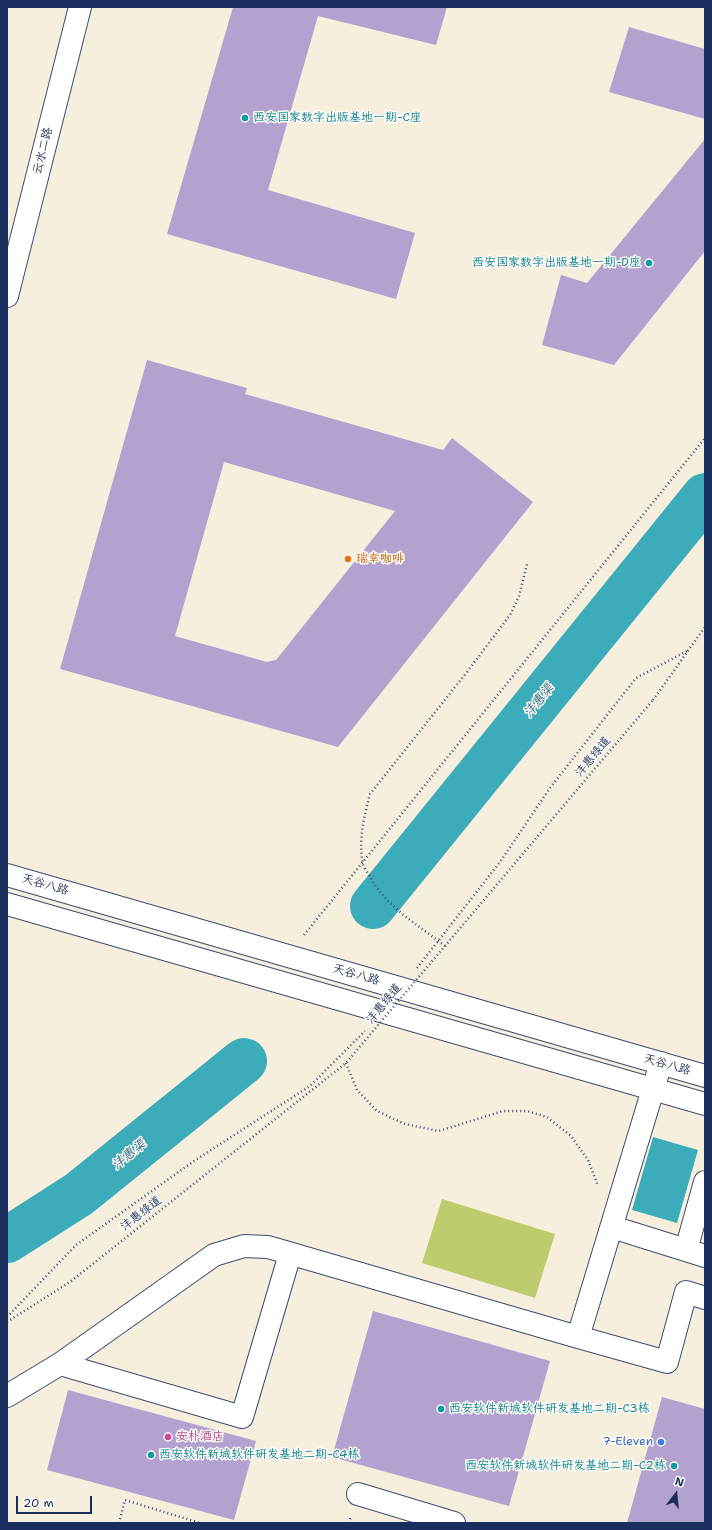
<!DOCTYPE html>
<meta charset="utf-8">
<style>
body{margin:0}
#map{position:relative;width:712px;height:1530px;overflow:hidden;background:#f7efde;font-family:"Shantell Sans",sans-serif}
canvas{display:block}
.frame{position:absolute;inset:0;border:8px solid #1b2f5e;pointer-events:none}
.north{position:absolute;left:656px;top:1474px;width:40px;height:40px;-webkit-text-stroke:3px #fdfcf7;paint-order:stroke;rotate:16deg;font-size:11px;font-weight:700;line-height:16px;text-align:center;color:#1b2f5e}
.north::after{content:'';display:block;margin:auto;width:14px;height:18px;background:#1b2f5e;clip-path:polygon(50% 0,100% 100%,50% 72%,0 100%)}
.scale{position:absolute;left:16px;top:1496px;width:76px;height:18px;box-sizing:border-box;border:2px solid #1b2f5e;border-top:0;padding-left:5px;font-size:12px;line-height:14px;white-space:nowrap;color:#1b2f5e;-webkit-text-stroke:3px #fdfcf7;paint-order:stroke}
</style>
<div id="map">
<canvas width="712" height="1530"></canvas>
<div class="frame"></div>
<div class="north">N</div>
<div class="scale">20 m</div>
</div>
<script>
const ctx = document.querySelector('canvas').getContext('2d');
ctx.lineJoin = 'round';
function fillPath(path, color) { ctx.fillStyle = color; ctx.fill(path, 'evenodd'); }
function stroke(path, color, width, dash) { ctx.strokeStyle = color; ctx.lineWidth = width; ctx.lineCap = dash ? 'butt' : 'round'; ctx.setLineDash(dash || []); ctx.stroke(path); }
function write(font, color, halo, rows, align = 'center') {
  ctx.font = font + ' "Shantell Sans","LXGW WenKai TC",sans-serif'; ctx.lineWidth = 3; ctx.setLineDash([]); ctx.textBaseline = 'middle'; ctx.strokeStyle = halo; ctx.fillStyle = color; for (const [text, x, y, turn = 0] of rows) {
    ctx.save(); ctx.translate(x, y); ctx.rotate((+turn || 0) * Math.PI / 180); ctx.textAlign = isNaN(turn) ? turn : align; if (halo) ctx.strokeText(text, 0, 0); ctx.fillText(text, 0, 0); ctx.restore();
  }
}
fillPath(new Path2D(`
 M442,1199l113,35 -20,64 -113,-35z`), '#becc6d');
fillPath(new Path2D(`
 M653,1137l45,13 -21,73 -45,-13z`), '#3cabba');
stroke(new Path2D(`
 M373,906l332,-410
 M7,1240l72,-46 165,-133`), '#3cabba', 46);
fillPath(new Path2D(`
 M233,7h214l-11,38 -118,-29 -50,174 147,43 -19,66 -229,-65z
 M629,27l76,22v70l-96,-27z
 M705,139v112l-91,114 -72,-20 19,-70 26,8z
 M147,360l100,28 -2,6 198,56 9,-12 81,64 -195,245 -278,-78zM224,462l171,49 -119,149 -9,2 -92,-26z
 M373,1311l177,50 -41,145 -177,-49z
 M68,1390l188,51 -22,79 -187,-50z
 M662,1397l43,12v114h-78z`), '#b3a1cf');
const minor = new Path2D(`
 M612,1227l93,29
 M686,1250l19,-68
 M578,1337l89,25 19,-70 19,6
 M60,1364l182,53 48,-163
 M7,1396l53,-32 154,-109 30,-9 24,1 310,90 83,-274
 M358,1494l96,29`);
const tertiary = new Path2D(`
 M7,296l73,-289
 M7,875l698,201
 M7,904l698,200`);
stroke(minor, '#3c4c71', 24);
stroke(tertiary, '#3c4c71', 24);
stroke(new Path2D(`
 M467,672l43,-57 9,-19 8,-32
 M653,700l52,-73
 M304,935l401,-497
 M417,968l83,-106 50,-74 86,-110 53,-28
 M346,1063l11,27 20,21 28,13 34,7 64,-20h24l20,6 24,19 17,24 10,26
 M7,1317l69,-72 118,-84 116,-75 55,-55
 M119,1523l6,-23 75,23
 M349,1523l2,-7`), '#3c4c71', 2.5, [1, 3]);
stroke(minor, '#fff', 22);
stroke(tertiary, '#fff', 22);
stroke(new Path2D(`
 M445,946c-27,-21 -60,-40 -76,-71 -2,-3 -5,-7 -6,-11 -5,-23 1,-47 7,-70l97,-122
 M7,1322l63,-40 276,-219 307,-363`), '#3c4c71', 2.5, [1, 3]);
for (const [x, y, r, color] of [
 [245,118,4,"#0f9aa8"],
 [649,263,4,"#0f9aa8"],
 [348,559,4,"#e8710a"],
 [441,1409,4,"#0f9aa8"],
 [168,1437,4,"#d1479c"],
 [661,1442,4,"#3f7fe0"],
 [151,1455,4,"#0f9aa8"],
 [674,1466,4,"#0f9aa8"]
]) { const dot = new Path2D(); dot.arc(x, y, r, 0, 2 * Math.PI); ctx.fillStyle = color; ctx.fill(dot); stroke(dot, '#fdfcf7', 1.5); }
write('12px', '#0d838f', '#fdfcf7', [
 ["西安国家数字出版基地一期-C座",253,118],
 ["西安国家数字出版基地一期-D座",641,263,"right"],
 ["西安软件新城软件研发基地二期-C3栋",449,1409],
 ["西安软件新城软件研发基地二期-C4栋",159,1455],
 ["西安软件新城软件研发基地二期-C2栋",666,1466,"right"]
], 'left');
write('12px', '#1b2f5e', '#fdfcf7', [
 ["云水二路",43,151,-76],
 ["沣惠绿道",593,757,-50],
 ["天谷八路",45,885,16],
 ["天谷八路",356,975,16],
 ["沣惠绿道",384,1004,-50],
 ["天谷八路",667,1065,16],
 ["沣惠绿道",141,1214,-38]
]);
write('12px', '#c56008', '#fdfcf7', [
 ["瑞幸咖啡",356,559]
], 'left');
write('12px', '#b23c85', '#fdfcf7', [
 ["安朴酒店",176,1437]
], 'left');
write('12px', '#366cbe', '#fdfcf7', [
 ["7-Eleven",653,1442]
], 'right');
write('italic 13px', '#286183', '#fdfcf7', [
 ["沣惠渠",539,701,-51],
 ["沣惠渠",129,1155,-39]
]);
</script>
